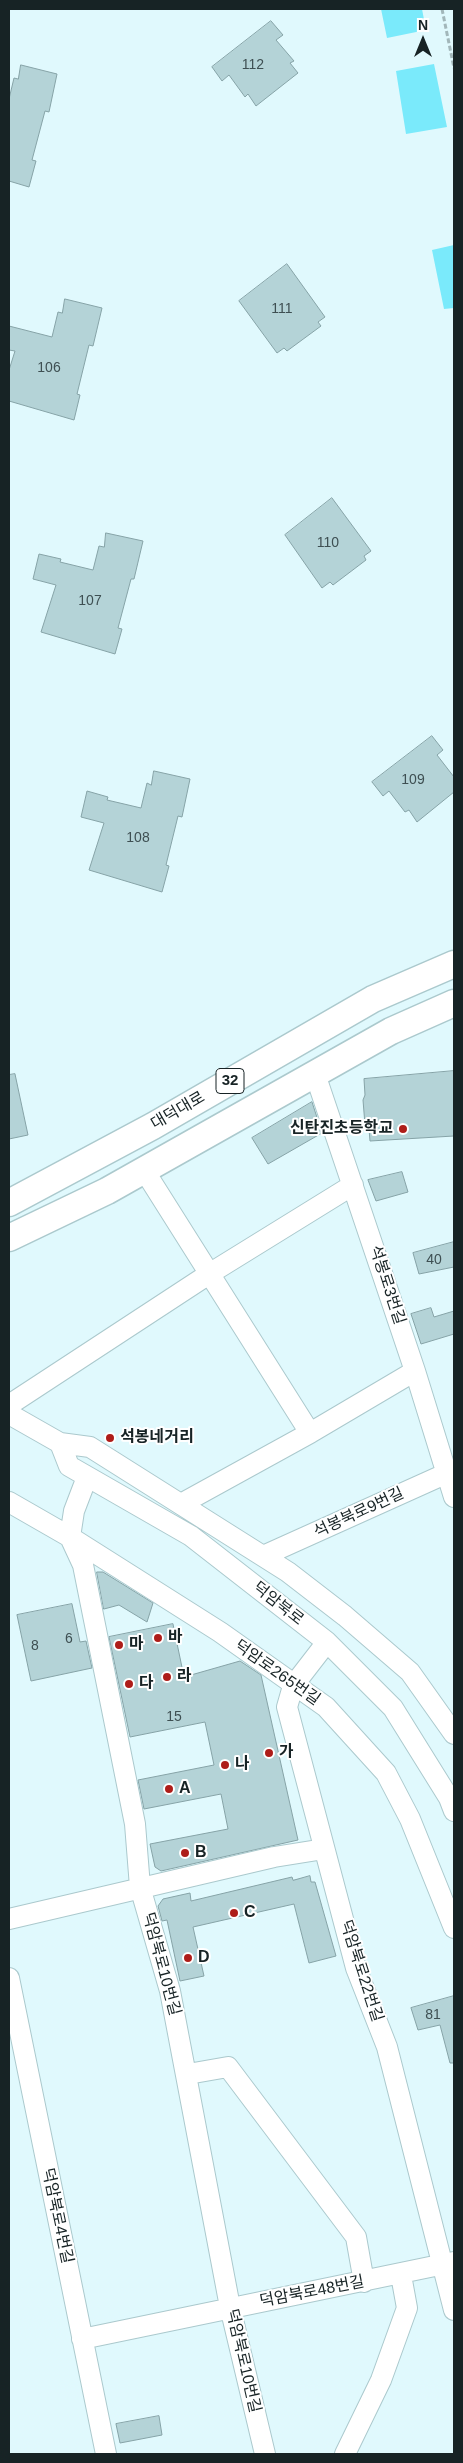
<!DOCTYPE html>
<meta charset="utf-8">
<style>
body{margin:0}
#map{position:relative;width:463px;height:2463px;overflow:hidden;background:#e0f9fd;font-family:Arial,sans-serif}
canvas{display:block}
.frame{position:absolute;inset:0;border:10px solid #172325;pointer-events:none}
.north{position:absolute;left:398px;top:15px;width:50px;height:50px;-webkit-text-stroke:4px #fff;paint-order:stroke;rotate:0deg;font-size:14px;font-weight:700;line-height:20px;text-align:center;color:#172325}
.north::after{content:'';display:block;margin:auto;width:18px;height:22px;background:#172325;clip-path:polygon(50% 0,100% 100%,50% 72%,0 100%)}
</style>
<div id="map">
<canvas width="463" height="2463"></canvas>
<div class="frame"></div>
<div class="north">N</div>
</div>
<script>
const ctx = document.querySelector('canvas').getContext('2d');
ctx.lineJoin = 'round';
function fillPath(path, color) { ctx.fillStyle = color; ctx.fill(path, 'evenodd'); }
function stroke(path, color, width, dash) { ctx.strokeStyle = color; ctx.lineWidth = width; ctx.lineCap = dash ? 'butt' : 'round'; ctx.setLineDash(dash || []); ctx.stroke(path); }
function write(font, color, halo, rows, align = 'center') {
  ctx.font = font + ' Arial,"Noto Sans KR",sans-serif'; ctx.lineWidth = 4; ctx.setLineDash([]); ctx.textBaseline = 'middle'; ctx.strokeStyle = halo; ctx.fillStyle = color; for (const [text, x, y, turn = 0] of rows) {
    ctx.save(); ctx.translate(x, y); ctx.rotate((+turn || 0) * Math.PI / 180); ctx.textAlign = isNaN(turn) ? turn : align; if (halo) ctx.strokeText(text, 0, 0); ctx.fillText(text, 0, 0); ctx.restore();
  }
}
fillPath(new Path2D(`
 M381,9h41l4,21 -39,8z
 M434,64l13,63 -41,7 -10,-63z
 M454,245v63l-10,1 -12,-59z`), '#7aeafb');
const building = new Path2D(`
 M271,21l12,14 -7,5 18,21 -4,2 8,10 -42,33 -8,-12 -3,3 -16,-22 -7,6 -10,-14z
 M21,65l36,9 -8,38 -4,-1 -13,49 4,1 -7,26 -20,-6v-82l5,-21 4,1z
 M287,264l38,53 -7,5 3,4 -34,25 -3,-3 -7,5 -38,-52z
 M65,299l37,9 -9,38 -4,-1 -12,49 3,1 -6,25 -65,-19v-31l6,-19 -6,-1v-24l43,11 6,-25 4,1z
 M332,498l39,53 -7,5 2,4 -33,25 -3,-3 -8,6 -37,-53z
 M106,533l37,8 -9,38h-3l-13,49 4,1 -7,25 -74,-22 15,-47 -23,-6 6,-25 22,5 -1,3 33,8 6,-24 5,1z
 M432,736l11,14 -6,5 17,22v15l-37,30 -8,-12 -4,2 -16,-21 -6,5 -11,-14z
 M154,771l36,8 -8,38 -4,-1 -12,49 3,1 -7,26 -73,-22 15,-47 -23,-6 6,-26 21,6 -1,3 34,8 6,-25 4,2z
 M454,1071v65l-84,5 -1,-12 -4,-4 -2,-25 2,-5 -1,-16z
 M15,1074l13,61 -19,4v-64z
 M312,1102l10,31 -54,31 -16,-26z
 M402,1172l6,20 -32,9 -8,-21z
 M454,1242v25l-35,7 -6,-21z
 M431,1308l3,9 20,-6v23l-33,10 -10,-30z
 M97,1572h6l50,31 -6,19 -28,-17 -15,4z
 M72,1604l8,38 6,-1 6,27 -61,13 -14,-66z
 M173,1624l11,53 56,-16 21,14 37,165 -137,31 -6,-4 -5,-23 78,-15 -7,-35 -77,15 -6,-29 76,-15 -9,-43 -75,15 -21,-100z
 M310,1876l1,6h4l21,74 -27,7 -15,-59 -101,23 11,49 -24,5 -13,-61 -5,1 -4,-15 5,-7 27,-6 1,8 101,-24 1,3z
 M454,1996v67h-4l-10,-38 -22,5 -7,-22z
 M159,2416l3,19 -42,8 -4,-19z`);
fillPath(building, '#b4d3d7');
stroke(building, '#86a3a7', 1);
const minor = new Path2D(`
 M315,1074l100,297 39,126
 M144,1170l166,263
 M9,1405l200,-131 144,-89
 M9,1414l51,29 30,4 198,125 57,44 65,56 44,62
 M60,1443l9,23 122,70 136,106 66,66 56,90 5,13
 M87,1477l-13,34 -4,26 13,28 52,259 5,63 30,104 60,316 35,147
 M9,1502l61,35 150,95 106,75 60,66 24,46 44,109
 M181,1504l129,-71 105,-62
 M263,1556l191,-86
 M327,1642l-34,44 -6,21 69,261 31,79 67,263
 M9,1919l265,-62 50,-8
 M9,1978l97,476
 M188,2074l40,-7 128,170 8,45
 M82,2339l372,-77
 M345,2454l36,-74 26,-72 -6,-33`);
const major = new Path2D(`
 M9,1203l144,-77 220,-127 81,-35
 M9,1238l98,-47 284,-160 63,-28`);
stroke(minor, '#abc9cd', 22);
stroke(major, '#abc9cd', 29);
stroke(new Path2D(`
 M442,9l12,59`), '#a2b7ba', 3, [5, 2.5]);
stroke(minor, '#fff', 20);
stroke(major, '#fff', 26);
for (const [x, y, r, color] of [
 [403,1129,5,"#ae1d19"],
 [110,1438,5,"#ae1d19"],
 [158,1638,5,"#ae1d19"],
 [119,1645,5,"#ae1d19"],
 [167,1677,5,"#ae1d19"],
 [129,1684,5,"#ae1d19"],
 [269,1753,5,"#ae1d19"],
 [225,1765,5,"#ae1d19"],
 [169,1789,5,"#ae1d19"],
 [185,1853,5,"#ae1d19"],
 [234,1913,5,"#ae1d19"],
 [188,1958,5,"#ae1d19"]
]) { const dot = new Path2D(); dot.arc(x, y, r, 0, 2 * Math.PI); ctx.fillStyle = color; ctx.fill(dot); stroke(dot, '#fff', 2); }
write('14px', '#3e4f52', null, [
 ["112",253,65],
 ["111",282,309],
 ["106",49,368],
 ["110",328,543],
 ["107",90,601],
 ["109",413,780],
 ["108",138,838],
 ["40",434,1260],
 ["6",69,1639],
 ["8",35,1646],
 ["15",174,1717],
 ["81",433,2015]
]);
for (const [x, y, w] of [
 [230,1081,28]
]) { const box = new Path2D(); box.roundRect(x - w / 2, y - 12.5, w, 25, 4); ctx.fillStyle = '#fff'; ctx.fill(box); stroke(box, '#172325', 1); }
write('bold 15px', '#172325', null, [
 ["32",230,1081]
]);
write('16px', '#172325', '#fff', [
 ["대덕대로",178,1111,-30],
 ["석봉로3번길",387,1285,72],
 ["석봉북로9번길",359,1513,-25],
 ["덕암북로",278,1604,38],
 ["덕암로265번길",277,1673,35],
 ["덕암북로10번길",161,1964,75],
 ["덕암북로22번길",361,1971,72],
 ["덕암북로4번길",57,2216,78],
 ["덕암북로48번길",312,2292,-11],
 ["덕암북로10번길",243,2361,77]
]);
write('bold 16px', '#172325', '#fff', [
 ["신탄진초등학교",393,1129,"right"],
 ["석봉네거리",120,1438],
 ["바",168,1638],
 ["마",129,1645],
 ["라",177,1677],
 ["다",139,1684],
 ["가",279,1753],
 ["나",235,1765],
 ["A",179,1789],
 ["B",195,1853],
 ["C",244,1913],
 ["D",198,1958]
], 'left');
</script>
